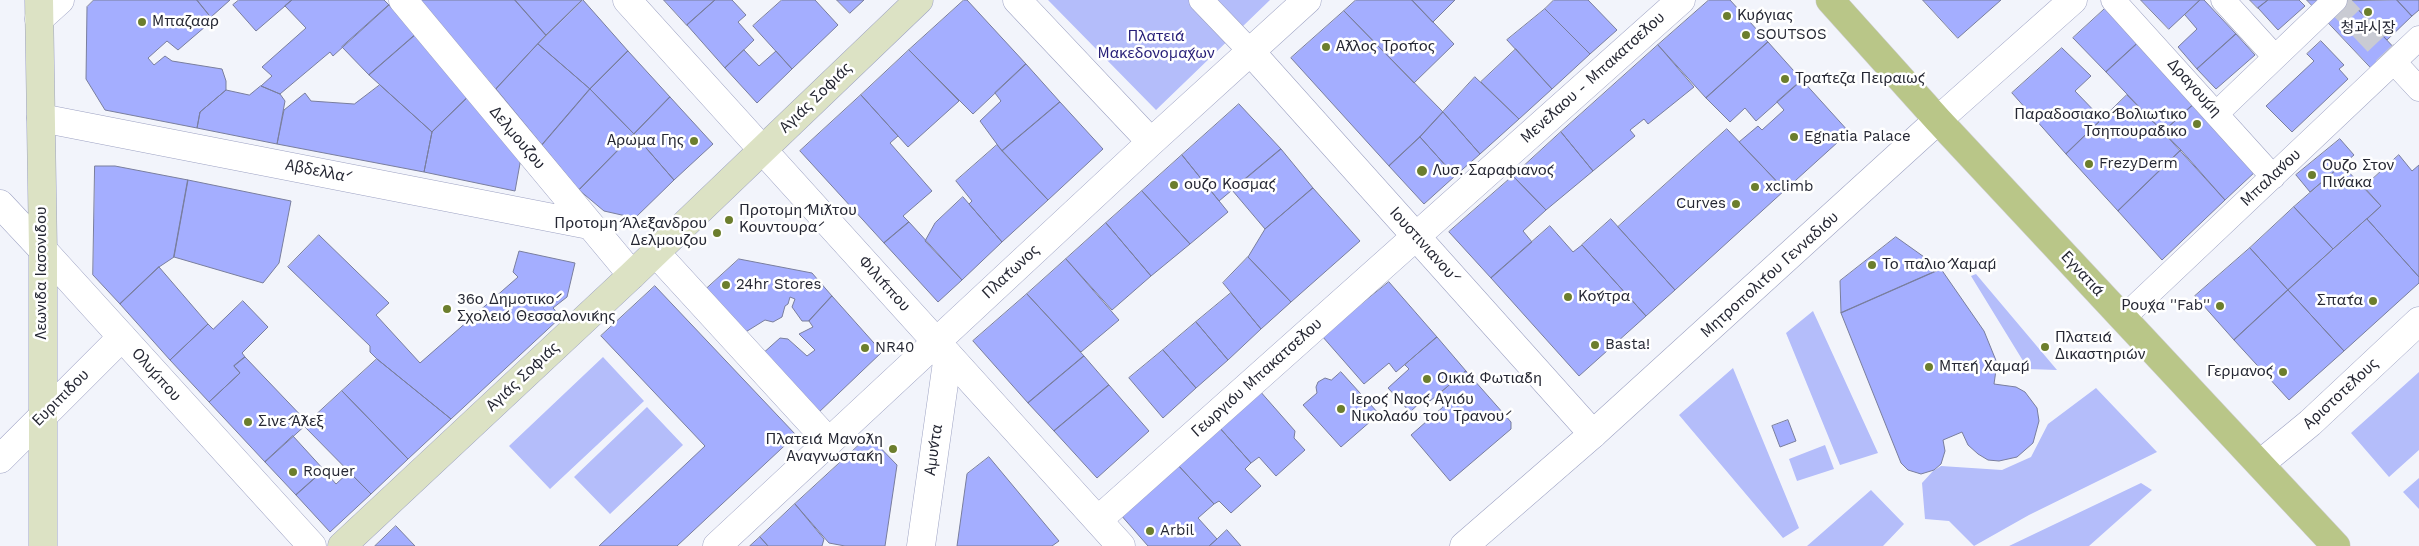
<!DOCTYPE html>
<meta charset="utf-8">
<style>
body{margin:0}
canvas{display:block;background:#f2f4fb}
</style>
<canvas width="2419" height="546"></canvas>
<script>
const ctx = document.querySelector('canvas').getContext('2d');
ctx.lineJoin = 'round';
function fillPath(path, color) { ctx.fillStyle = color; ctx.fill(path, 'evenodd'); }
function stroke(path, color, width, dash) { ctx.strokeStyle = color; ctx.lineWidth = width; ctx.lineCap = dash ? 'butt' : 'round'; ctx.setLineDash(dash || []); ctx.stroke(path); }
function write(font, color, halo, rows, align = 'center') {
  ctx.font = font + ' "Work Sans","Noto Sans KR",sans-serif'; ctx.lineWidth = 5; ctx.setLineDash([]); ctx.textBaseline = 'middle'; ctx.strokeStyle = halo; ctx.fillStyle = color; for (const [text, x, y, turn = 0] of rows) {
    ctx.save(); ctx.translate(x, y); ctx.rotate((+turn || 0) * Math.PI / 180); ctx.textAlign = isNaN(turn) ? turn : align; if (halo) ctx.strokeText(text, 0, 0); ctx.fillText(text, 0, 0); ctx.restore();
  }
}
fillPath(new Path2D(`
 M1048,0h222l-114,110z
 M1976,274l81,96 -29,-1 -57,-93z
 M1813,311l65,142 -38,12 -54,-132z
 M603,357l41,44 -94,88 -41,-43z
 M1733,368l66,160 -16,10 -104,-123z
 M2419,372v78l-30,27 -38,-44z
 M2096,388l61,64 -128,63 -55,31 -25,-25 -24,-2 -3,-36 11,-12 8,-5 61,4 29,-13 17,-33z
 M647,407l36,38 -73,69 -36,-37z
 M1825,445l9,24 -37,12 -8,-22z
 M2419,478v31l-16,-17z
 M2141,483l11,7 -63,56h-80z
 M1871,490l33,34 -21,22h-76z`), '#b4bdfa');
const building = new Path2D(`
 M94,0h103l16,20 -35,30 -11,-9 -19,17 6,7 11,-9 7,5 50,8 4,12v9l-26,22 -3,16 -92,-18 -19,-31 1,-72z
 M197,0h33l-19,17z
 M239,0h53l-36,31 -23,-26z
 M292,0h92l5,5 -56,51 -3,-4 -50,42 -19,-8 11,-10 -10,-9 44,-39 -21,-22z
 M420,0h95l31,35 -50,54z
 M515,0h67l-36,35z
 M583,0l45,51 -38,38 -52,-45z
 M664,0h51l-28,25z
 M715,0h17l14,15 -8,7 16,18 -29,28 -38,-43z
 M782,0h33l23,25 -46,44 -39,-43z
 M837,0h27l-14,13z
 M964,0h3l59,64 -53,50 -64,-64z
 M1356,0h56l42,44 -40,39 -70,-72z
 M1412,0h43l-22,22z
 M1554,0h34l29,30 -27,24 -45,-45z
 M1709,0h21l38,42 -62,56 -48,-53z
 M1923,0h78l-43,38z
 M2141,0h59l-31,29z
 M2200,0h4l32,34 -39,35 -19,-22 19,-18 -12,-14z
 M2250,0h18l-10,8z
 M2268,0h31l6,6 -27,24 -20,-22z
 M2307,0h42l50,53 -22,21z
 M2397,0h22v10l-7,6z
 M2397,0l15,16 -25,24 -37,-39z
 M389,5l26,30 -46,40 -27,-28z
 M2109,5l32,35 -35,32 -33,-34z
 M1545,9l45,45 -38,35 -45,-49z
 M1344,11l99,101 -23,25 -31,29 -98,-108z
 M2236,34l19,21 -39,34 -19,-20z
 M415,35l53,62 -36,35 -63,-57z
 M2141,40l54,63 -32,29 -57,-60z
 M2321,41l23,24 -5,4 9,10 -56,53 -26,-26 48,-45 -7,-7z
 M1768,42l34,38 -46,41 -11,-13 -15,14 -24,-24z
 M538,44l52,45 -48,56 -46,-56z
 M1658,45l36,42 -46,37 -4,-5 -14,11 5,6 -42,35 -32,-39z
 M2062,48l29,28 -16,15 27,28 -36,35 -54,-61z
 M1516,49l36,40 -33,30 -38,-37z
 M744,50l15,16 17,-15 16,18 -35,34 -32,-35z
 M909,50l50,51 -51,46 -47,-52z
 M628,51l42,46 -36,37 -44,-45z
 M1026,64l34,38 -58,49 -22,-30 21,-20 -6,-8z
 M1475,77l44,42 -39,35 -37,-42z
 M1802,80l47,52 -64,58 -46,-48 19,-16 4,4 22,-20 -7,-8z
 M380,85l52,47 -8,40 -147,-28 7,-34 21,-17 6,8 43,3z
 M261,86l19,8 5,7 -8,43 -80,-16 3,-16 26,-22 23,5z
 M590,89l44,45 -55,56 -37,-45z
 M861,95l37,41 -8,7 42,48 -29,25 6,6 -25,21 -84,-92z
 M2127,95l54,55 -63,61 -52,-57z
 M468,97l53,61 -6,33 -91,-19 8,-40z
 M670,97l43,47 -39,36 -40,-46z
 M1060,102l43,47 -55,51 -46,-49z
 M2195,103l61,68 -31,29 -62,-68z
 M1239,104l42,45 -62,52 -37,-46z
 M1443,112l37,42 -25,22 -35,-39z
 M1727,129l58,61 -110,100 -57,-63z
 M1561,132l32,39 -47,39 -33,-34z
 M634,134l40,46 -39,38 -31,-7 -25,-21z
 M1420,137l35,39 -31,28 -35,-38z
 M2340,139l14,16 -44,37 -14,-17z
 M997,145l51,55 -46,42 -33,-38 3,-3 -16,-20z
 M1281,149l32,39 -48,41 -33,-39z
 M2181,150l44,50 -63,60 -44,-49z
 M1182,155l46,57 -38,32 -48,-53z
 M2399,155l13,16 7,-6v112l-52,-58 14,-13 -17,-19z
 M2342,165l39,41 -48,43 -39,-42z
 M95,166h20l73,14 -14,77 -15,10 -39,37 -27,-29z
 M1513,176l33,34 -23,21 9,11 -41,36 -42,-46z
 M188,180l103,21 -12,62 -16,20 -89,-26z
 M1313,188l47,53 -69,61 -43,-45 17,-28z
 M1142,191l48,53 -39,32 -45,-53z
 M963,197l39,45 -40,38 -37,-39 10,-18z
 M2294,207l39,42 -45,41 -38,-42z
 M1611,219l64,71 -29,26 -64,-71z
 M2367,219l52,58v6l-75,68 -56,-61z
 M909,222l53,58 -24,22 -54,-59z
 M1106,223l45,53 -39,34 -46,-51z
 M1550,226l23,26 9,-7 64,71 -67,60 -88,-98z
 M319,235l70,68 -13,12 44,48 98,-86 -5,-5 6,-21 56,12 -8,34 -14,11 8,9 -110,102 -74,-60 -7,-7v-6l-82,-79z
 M1896,237l45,32 -100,44 -1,-32z
 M2250,248l38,42 -54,50 -39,-44z
 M1248,257l43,45 -30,27 -38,-46z
 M739,259l73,14 20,23 -23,25h-7l-10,-14 3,-8 -5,-2 -2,7 -3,2 -3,11 -9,5 -8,-2 -21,13 -40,-42z
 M1066,259l53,61 -38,32 -54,-58z
 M159,267l49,57 -38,36 -50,-56z
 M1941,269l43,62 13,32 -3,21 22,3 9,5 12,16 2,13 -6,22 -16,14 -18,4 -11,-1 -10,-6 -10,-9 -6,-13 -19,8 2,11 -4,13 -7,6 -13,4 -13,-4 -7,-7 -60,-150z
 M1389,282l48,55 -41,35 -7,-9 -25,21 -42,-48z
 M655,286l141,149 -119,111h-78l106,-100 -104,-110z
 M2288,290l56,61 -55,49 -55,-60z
 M1231,293l30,36 -33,31 -32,-38z
 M1027,294l57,62 -56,47 -55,-62z
 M832,296l50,56 -65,62 -56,-59 19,-17 8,1 19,17 8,-6 -16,-16 14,-7 -4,-6z
 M243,301l25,26 -26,26 3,4 -11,9 6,7 -31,29 -39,-42 38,-36 5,5z
 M1196,322l32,38 -32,28 -33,-38z
 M1437,337l29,34 -36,30 -4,-4 -16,15 -22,-24 21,-19 -4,-4z
 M1163,350l33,38 -33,30 -34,-40z
 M1084,356l25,29 -55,46 -26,-28z
 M245,357l63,66 -43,39 -56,-60 31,-29 -6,-7z
 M377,359l74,60 -43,40 -66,-68z
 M1466,371l45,51v7l-61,52 -39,-46 32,-28 -8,-9z
 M1341,372l38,42 -38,33 -38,-42 14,-12 -1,-6 2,-5 7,-4 6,2z
 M1109,385l40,46 -52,47 -43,-47z
 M1259,390l36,41 -1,7 11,12 -29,26 -17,-19 -8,6 -33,-37z
 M342,391l66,68 -37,35 -67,-68z
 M1788,420l8,21 -16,6 -8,-21z
 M1218,426l33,37 -6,6 16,17 -30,27 -12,-12 -5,3 -37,-40z
 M293,436l31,34 -28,25 -31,-33z
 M869,436l28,29 -12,81h-40l-16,-3 -34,-39z
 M989,457l70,84 -7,5h-95l10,-72z
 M1177,464l37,40 -16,14 19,21 -8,7h-61l-28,-32z
 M324,470l12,14 13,-12 22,22 -41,38 -34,-37z
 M795,504l29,35 -2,7h-54l-8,-9z
 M396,526l19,20h-40z
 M1227,530l14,16h-32l8,-7z
 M760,537l8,9h-18z`);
fillPath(building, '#a4aeff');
stroke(building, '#797e9d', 1);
stroke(new Path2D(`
 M2335,0l59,62`), '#c9cbd3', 24, [24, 12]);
const pedestrian = new Path2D(`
 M1201,0l49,51
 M2113,0l160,177
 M2223,0l52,57
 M2394,62l25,27
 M2217,113l118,-113
 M2123,318l296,-280`);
const minor = new Path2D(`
 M403,0l229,275
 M1017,0l134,142
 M39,19l21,-19
 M1250,51l343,383
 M41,118l548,107
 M1938,120l135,-120
 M0,204l43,46
 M655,252l174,190
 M0,459l122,-122
 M2260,464l50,-41 109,-102
 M1098,520l583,-520
 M717,546l434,-404 156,-142
 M921,546l27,-191`);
const tertiary = new Path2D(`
 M627,0l494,546
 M43,250l269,296
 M1464,546l129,-112 345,-314`);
const secondary = new Path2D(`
 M39,0l4,250v296
 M342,546l290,-271 287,-275`);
const primary = new Path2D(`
 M1830,0l108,120 398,426`);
stroke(pedestrian, '#9da2c3', 25);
stroke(minor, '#9da2c3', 29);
stroke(tertiary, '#9da2c3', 29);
stroke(secondary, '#9da2c3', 29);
stroke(primary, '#cfcfd2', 29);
stroke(pedestrian, '#fff', 24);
stroke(minor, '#fff', 28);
stroke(tertiary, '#fff', 28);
stroke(secondary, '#dce2c4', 28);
stroke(primary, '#b9c688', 28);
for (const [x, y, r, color] of [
 [2368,12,5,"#6c7e2d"],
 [1727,16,5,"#6c7e2d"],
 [142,22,5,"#6c7e2d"],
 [1746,35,5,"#6c7e2d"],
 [1326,47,5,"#6c7e2d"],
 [1785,79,5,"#6c7e2d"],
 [2197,124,5,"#6c7e2d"],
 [1794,137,5,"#6c7e2d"],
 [694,141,5,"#6c7e2d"],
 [2089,164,5,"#6c7e2d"],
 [1422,171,6,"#6c7e2d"],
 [2312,175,5,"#6c7e2d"],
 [1174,185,5,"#6c7e2d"],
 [1755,187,5,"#6c7e2d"],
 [1736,204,5,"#6c7e2d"],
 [729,220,5,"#6c7e2d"],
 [717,233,5,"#6c7e2d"],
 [1872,265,5,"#6c7e2d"],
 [726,285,5,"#6c7e2d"],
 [1568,297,5,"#6c7e2d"],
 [2373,301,5,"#6c7e2d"],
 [2220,306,5,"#6c7e2d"],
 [447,309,5,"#6c7e2d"],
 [1595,345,5,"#6c7e2d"],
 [2045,347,5,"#6c7e2d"],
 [865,348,5,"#6c7e2d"],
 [1929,367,5,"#6c7e2d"],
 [2283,372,5,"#6c7e2d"],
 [1427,379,5,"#6c7e2d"],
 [1341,409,5,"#6c7e2d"],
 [248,422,5,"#6c7e2d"],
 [893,449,5,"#6c7e2d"],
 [293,472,5,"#6c7e2d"],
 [1150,531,5,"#6c7e2d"]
]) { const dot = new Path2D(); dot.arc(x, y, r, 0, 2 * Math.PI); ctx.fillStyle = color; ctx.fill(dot); stroke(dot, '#fff', 2); }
write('15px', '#252733', '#fff', [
 ["Κύργιας",1737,16],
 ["Μπαζααρ",152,22],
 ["청과시장",2368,29,"center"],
 ["SOUTSOS",1756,35],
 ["Άλλος Τρόπος",1336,47],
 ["Τράπεζα Πειραιώς",1795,79],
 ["Παραδοσιακό Βολιώτικο",2187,115,"right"],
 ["Τσηπουράδικο",2187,132,"right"],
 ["Egnatia Palace",1804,137],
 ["Αρωμα Γης",684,141,"right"],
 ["FrezyDerm",2099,164],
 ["Ούζο Στον",2322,166],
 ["Πίνακα",2322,183],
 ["Λυσ. Σαραφιανός",1433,171],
 ["ούζο Κοσμάς",1184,185],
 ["xclimb",1765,187],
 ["Curves",1726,204,"right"],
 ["Προτομή Μίλτου",739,211],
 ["Κουντουρά",739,228],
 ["Προτομή Αλέξανδρου",707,224,"right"],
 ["Δελμούζου",707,241,"right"],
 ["Το παλιό Χαμάμ",1882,265],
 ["24hr Stores",736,285],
 ["Κόντρα",1578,297],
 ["36ο Δημοτικό",457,300],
 ["Σχολείο Θεσσαλονίκης",457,317],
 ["Σπάτα",2363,301,"right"],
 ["Ρούχα ''Fab''",2210,306,"right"],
 ["Πλατεία",2055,338],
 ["Δικαστηρίων",2055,355],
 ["Basta!",1605,345],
 ["NR40",875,348],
 ["Μπέη Χαμάμ",1939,367],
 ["Γερμανός",2273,372,"right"],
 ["Οικία Φωτιάδη",1437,379],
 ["Ιερός Ναός Αγίου",1351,400],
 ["Νικολάου του Τρανού",1351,417],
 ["Σινέ Άλεξ",258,422],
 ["Πλατεία Μανόλη",883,440,"right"],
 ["Αναγνωστάκη",883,457,"right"],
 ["Roquer",303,472],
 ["Arbil",1160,531]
], 'left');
write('15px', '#251d77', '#fff', [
 ["Πλατεία",1156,37],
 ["Μακεδονομάχων",1156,54]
]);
write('15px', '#252733', '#fff', [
 ["Μενέλαου - Μπακατσέλου",1593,78,-42],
 ["Δραγούμη",2194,88,48],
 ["Αγίας Σοφίας",816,98,-44],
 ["Δελμούζου",517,138,50],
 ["Αβδελλά",315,171,11],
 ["Μπαλάνου",2271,178,-43],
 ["Ιουστινιανού",1422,243,48],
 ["Πλάτωνος",1011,272,-43],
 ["Λεωνίδα Ιασονίδου",42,273,-90],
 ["Εγνατία",2082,274,47],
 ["Μητροπολίτου Γενναδίου",1770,275,-42],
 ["Φιλίππου",884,284,48],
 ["Ολύμπου",156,375,48],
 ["Αγίας Σοφίας",523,377,-43],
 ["Γεωργίου Μπακατσέλου",1257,378,-42],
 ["Αριστοτέλους",2341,394,-43],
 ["Ευριπίδου",61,398,-45],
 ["Αμύντα",934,450,-82]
]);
</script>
